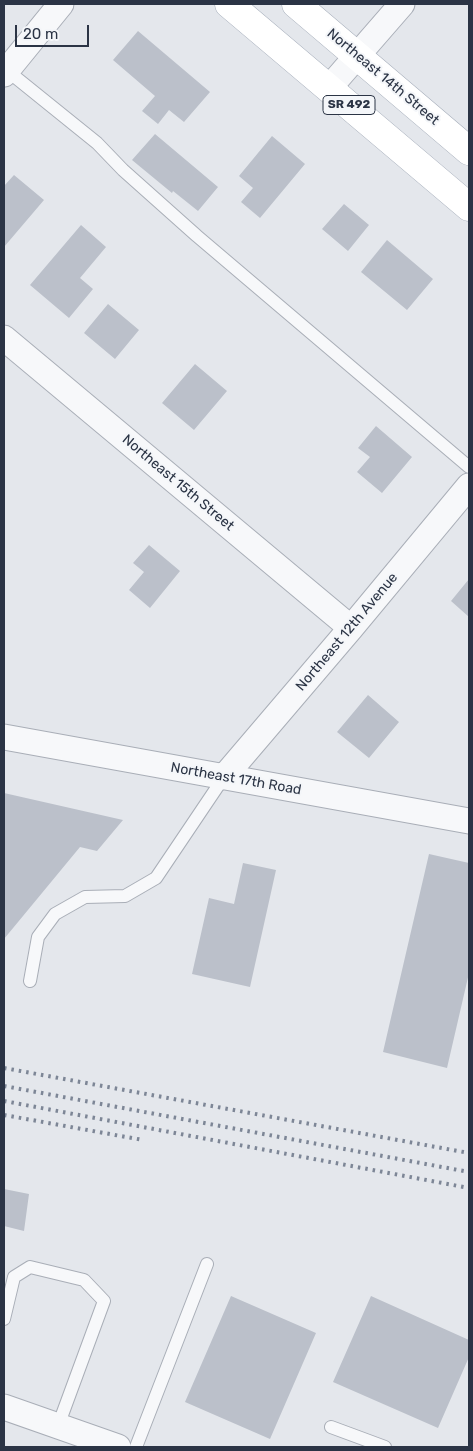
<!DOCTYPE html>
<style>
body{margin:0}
#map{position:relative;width:473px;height:1451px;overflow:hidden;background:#e4e7ec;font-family:Rubik,sans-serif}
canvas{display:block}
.frame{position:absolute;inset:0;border:5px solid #2b3445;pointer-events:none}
.scale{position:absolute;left:15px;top:25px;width:74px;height:22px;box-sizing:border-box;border:2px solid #2b3445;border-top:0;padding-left:6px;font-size:15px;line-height:18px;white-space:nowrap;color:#2b3445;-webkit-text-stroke:4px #f4f6f9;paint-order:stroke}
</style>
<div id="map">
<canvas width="473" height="1451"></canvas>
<div class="frame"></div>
<div class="scale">20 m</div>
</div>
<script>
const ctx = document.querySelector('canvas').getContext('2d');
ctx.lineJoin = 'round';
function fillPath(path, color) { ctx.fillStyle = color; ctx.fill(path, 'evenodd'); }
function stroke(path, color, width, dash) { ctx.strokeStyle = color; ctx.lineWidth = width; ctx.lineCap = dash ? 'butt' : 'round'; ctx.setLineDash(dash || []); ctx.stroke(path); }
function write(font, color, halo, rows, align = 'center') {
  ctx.font = font + ' Rubik,sans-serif'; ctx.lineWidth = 4; ctx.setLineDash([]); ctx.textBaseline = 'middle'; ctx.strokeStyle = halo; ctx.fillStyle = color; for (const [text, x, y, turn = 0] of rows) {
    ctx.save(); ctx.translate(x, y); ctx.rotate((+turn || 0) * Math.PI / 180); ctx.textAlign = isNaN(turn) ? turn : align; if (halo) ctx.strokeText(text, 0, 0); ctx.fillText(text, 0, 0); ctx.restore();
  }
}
fillPath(new Path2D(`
 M138,31l72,61 -26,30 -15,-12 -11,14 -16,-13 13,-15 -42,-36z
 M155,134l63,53 -20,24 -25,-20 -1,2 -40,-33z
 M272,136l33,28 -45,54 -19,-16 12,-14 -14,-12z
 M14,175l30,25 -40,47v-61z
 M344,204l25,21 -21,26 -26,-22z
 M81,225l25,22 -26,31 13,11 -24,29 -39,-33z
 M387,240l46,39 -26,31 -46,-38z
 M108,304l31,26 -24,29 -31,-26z
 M195,364l32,27 -33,39 -32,-27z
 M376,426l36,31 -30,36 -25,-21 13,-15 -12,-9z
 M149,545l31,26 -30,37 -21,-18 15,-18 -11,-9z
 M469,579v38l-18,-16z
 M368,695l31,27 -30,36 -32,-26z
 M4,793l119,27 -26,31 -17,-4 -76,92z
 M429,854l40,9v110l-22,95 -64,-16z
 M243,863l33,7 -26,117 -58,-13 17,-76 25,6z
 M4,1189l25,5 -5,37 -20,-5z
 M231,1296l85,37 -46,106 -85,-37z
 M371,1296l98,44v17l-31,71 -105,-46z`), '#bbc0ca');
const service = new Path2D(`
 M4,68l93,75 26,27 74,66 272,231
 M30,981l8,-44 17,-23 30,-17 40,-1 31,-18 68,-101
 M4,1319l10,-42 16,-10 54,13 20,21 -46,125
 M331,1427l54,20
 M136,1447l71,-183`);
const minor = new Path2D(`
 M4,74l57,-70
 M329,88l73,-84
 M4,338l347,290
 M4,737l465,84
 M224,777l127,-149 118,-142
 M4,1407l114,40`);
const primary = new Path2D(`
 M229,4l240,203
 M296,4l173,147`);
stroke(service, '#a9aeb7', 14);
stroke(minor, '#a9aeb7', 27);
stroke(primary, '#a3abb8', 29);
stroke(service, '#f7f8fa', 12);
stroke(minor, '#f7f8fa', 25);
stroke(primary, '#fff', 28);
stroke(new Path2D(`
 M4,1068l465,85
 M4,1086l465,86
 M4,1101l465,87
 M4,1115l139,25`), '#7d8696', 4, [2.5, 5]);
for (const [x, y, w] of [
 [349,105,52]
]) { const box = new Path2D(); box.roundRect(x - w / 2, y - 9.5, w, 19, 4); ctx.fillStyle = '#f4f6f9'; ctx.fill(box); stroke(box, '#2b3445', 1); }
write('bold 12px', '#2b3445', null, [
 ["SR 492",349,105]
]);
write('14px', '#2b3445', '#f4f6f9', [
 ["Northeast 14th Street",383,77,40],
 ["Northeast 15th Street",178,483,40],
 ["Northeast 12th Avenue",347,632,-50],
 ["Northeast 17th Road",236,779,10]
]);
</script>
